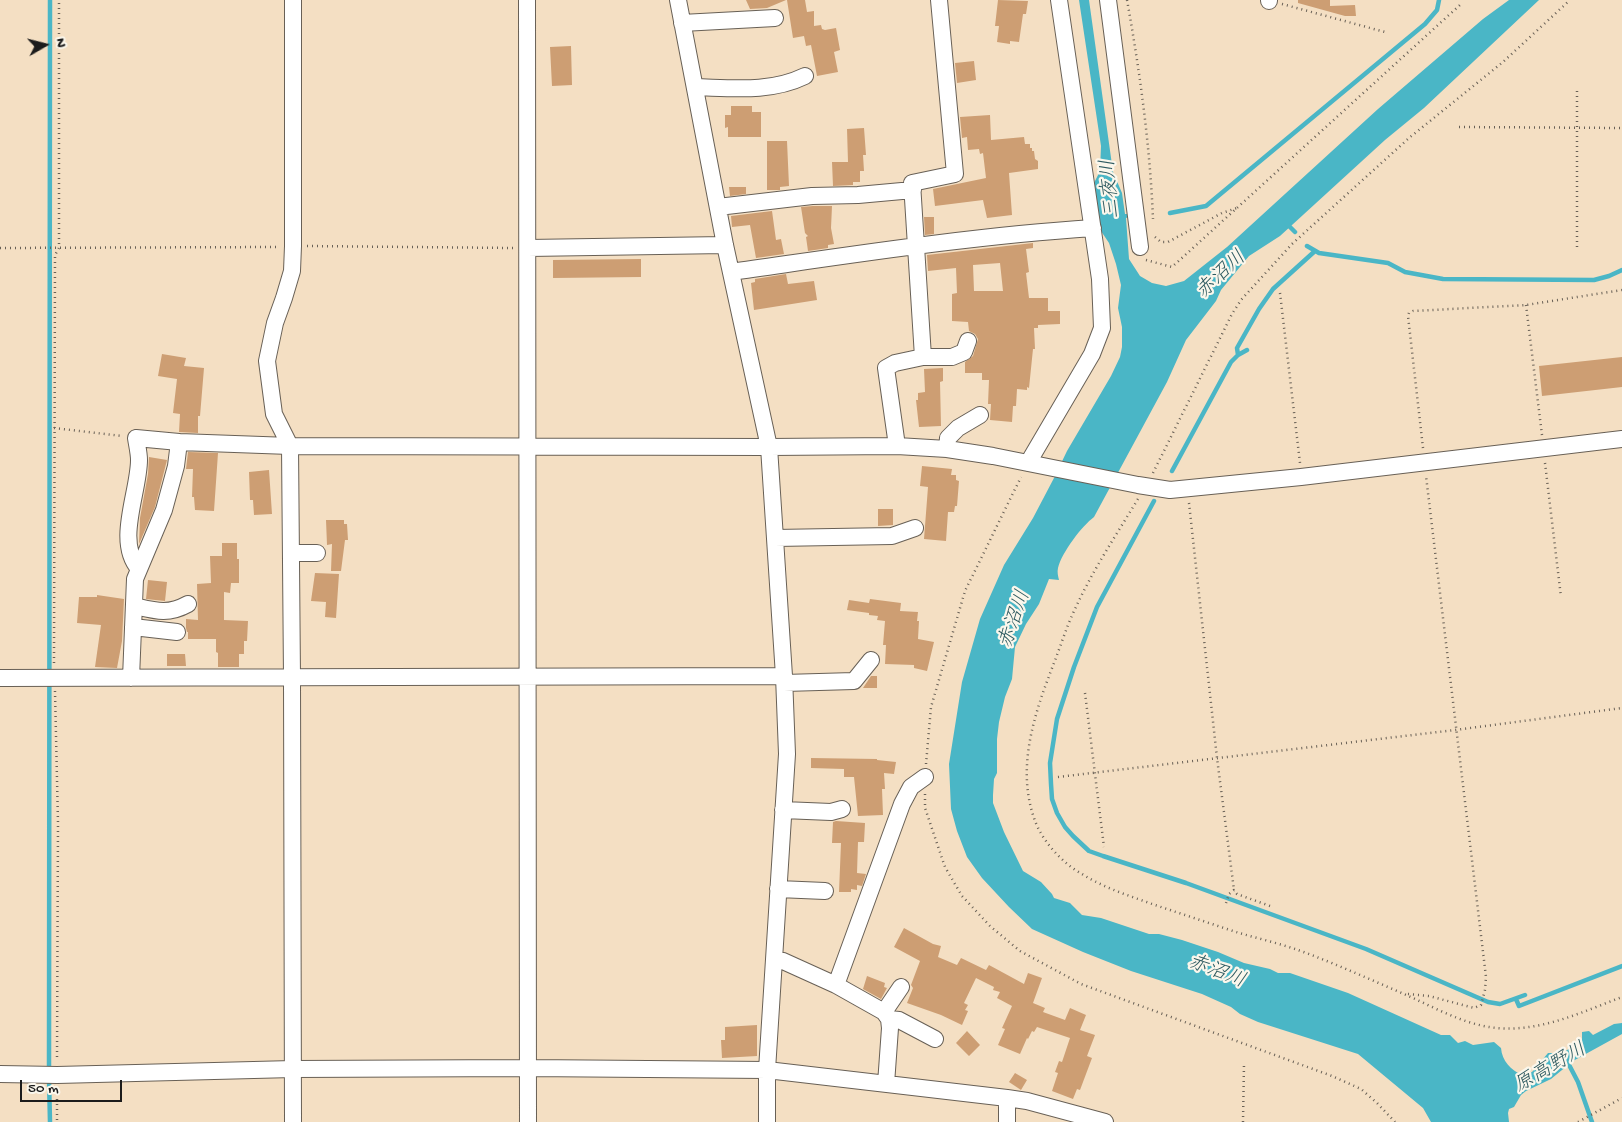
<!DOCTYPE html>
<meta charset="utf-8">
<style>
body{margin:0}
#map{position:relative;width:1622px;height:1122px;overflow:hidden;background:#f4dfc3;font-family:"Gochi Hand",sans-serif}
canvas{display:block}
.north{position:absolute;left:20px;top:20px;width:50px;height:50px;-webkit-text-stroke:4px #fbf7ec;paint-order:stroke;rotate:82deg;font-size:14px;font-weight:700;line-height:20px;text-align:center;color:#1c1c1c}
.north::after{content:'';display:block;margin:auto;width:18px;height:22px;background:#1c1c1c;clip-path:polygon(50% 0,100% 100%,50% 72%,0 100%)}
.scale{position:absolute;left:20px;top:1080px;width:102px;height:22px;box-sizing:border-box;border:2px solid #1c1c1c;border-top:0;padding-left:6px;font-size:15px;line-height:18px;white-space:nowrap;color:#1c1c1c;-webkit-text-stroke:4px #fbf7ec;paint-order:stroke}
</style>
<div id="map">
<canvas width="1622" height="1122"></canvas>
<div class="north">N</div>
<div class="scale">50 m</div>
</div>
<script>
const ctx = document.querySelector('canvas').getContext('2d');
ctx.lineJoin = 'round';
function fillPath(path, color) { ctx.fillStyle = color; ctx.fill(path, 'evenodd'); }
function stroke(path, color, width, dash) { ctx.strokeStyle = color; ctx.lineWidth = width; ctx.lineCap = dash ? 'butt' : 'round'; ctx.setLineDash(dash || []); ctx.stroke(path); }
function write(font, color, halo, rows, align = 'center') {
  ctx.font = font + ' "Gochi Hand","Klee One",sans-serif'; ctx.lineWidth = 4.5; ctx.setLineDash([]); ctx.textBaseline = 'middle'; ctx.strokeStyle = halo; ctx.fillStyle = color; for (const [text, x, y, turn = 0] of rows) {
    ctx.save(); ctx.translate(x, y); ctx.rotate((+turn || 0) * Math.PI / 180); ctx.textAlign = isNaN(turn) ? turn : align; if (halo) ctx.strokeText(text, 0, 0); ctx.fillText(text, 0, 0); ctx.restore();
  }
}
fillPath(new Path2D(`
 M1079,0h10l24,172 9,21 3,21h3l1,3 -3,1 3,41 11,17 12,7 14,3 18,-5 43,-34 151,-138 105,-90 26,-19h30l-115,108 -39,32 -105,96 -31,20 -28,34 -5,11 -30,39 -19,42 -73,135c-12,9 -32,35 -36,51 -1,4 0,8 1,12l-10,-1 -10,25 -13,20 -11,23 -3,32 -7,18 -6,25 -2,17v34l-3,6 -1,16v8l11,29 19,39 18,11 11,12 2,4 16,5 12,12 19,3 48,16h10l23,6 36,12 26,11 26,6 8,4h12l58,20 93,42h9l8,8 7,-2 8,4 21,-3 7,6c1,13 10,22 21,27l10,-3 16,-19h15l7,-5 8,-2 4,-3v-11l7,-1 4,4 21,-11 8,-1v11l-49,27 -22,18 -25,12 -5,4 -7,12 -5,2 -1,4 1,9h-78l-8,-14 -65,-54 -100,-32 -18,-8 -9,-7 -29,-13 -71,-23 -48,-19 -51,-23 -23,-22 -27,-29 -15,-21 -10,-26 -6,-22 -2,-45 13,-82 18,-63 24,-54 29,-47 21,-40 13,-27 44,-75 9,-19 2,-10v-20l-4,-19 3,-23 -5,-21 -7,-21 -8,-12 -7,-48 6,-12 1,-25z`), '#4ab6c6');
stroke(new Path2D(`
 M1170,213l36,-7 219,-182 12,-14 2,-10
 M1287,224l8,8
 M1307,246l12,7 69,10 17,9 38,7 151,1 15,-4 13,-6
 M1238,355l-1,-7 22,-39 14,-20 42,-38
 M1172,471l59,-109 7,-7 9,-5
 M1154,501l-57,106 -23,60 -17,52 -7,44 1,21 1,15 5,14 8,14 8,9 16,15 14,5 83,27 180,66 122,53 12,2 25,-9
 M1516,999l3,7 103,-40
 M1567,1061l11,21 14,40
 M49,1071l1,-1071
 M49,1078l1,44`), '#4ab6c6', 4.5);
fillPath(new Path2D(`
 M746,0h40l-19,8 -17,1z
 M787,0h18l2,12 7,-1v15l7,-1 1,4 3,1 11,-2 4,22 -6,2 4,20 -21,4 -6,-31 -5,1 -2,-10 -11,2z
 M998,0l30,1 -2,13h-3l-4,28 -9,-1v3l-13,-2 2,-16h-4z
 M1298,0h32v6l25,-1 1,11h-11l-47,-13z
 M571,46l1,39 -20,1 -2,-39z
 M974,61l2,19 -19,3 -2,-20z
 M731,106h21v6h9v25h-33v-10l-3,1v-13h6z
 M990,115l1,25 33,-3 1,7h5v4h2v3h2l1,8 3,2v8l-29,4 3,42 -25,3 -4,-18 -48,6 -2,-17 53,-11 -3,-25 -3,1 -1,-5 -11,1 -1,-13 -5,1 -2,-21z
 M864,128l2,27h-3l1,16h-4v11h-7v3l-20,1 -1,-24h16l-1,-33z
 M767,141h20l2,45 -9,1v3h-13z
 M729,187h17v7l-16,2z
 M813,206h19l-1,22 3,16 -6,1v3l-20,3 -2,-14 2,-1 -3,-3 -4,-26z
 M772,211l4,29 5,-1 3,15 -28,4 -6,-33 -18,2 -1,-11z
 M924,217h10v17l-9,1z
 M1033,243v5l-7,1 3,23 -3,1 3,25h19v13h12v13l-22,1v3h-4l1,21h-2l-4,39 -2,-1v3l-10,-1 -1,17h-3l-1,16 -22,-2 1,-16h-3l1,-24h-7v-7h-17v-11l8,-6 5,-17 -3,-5 -6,-3 -1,-9 -16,-1v-27l5,-1 -1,-25 -28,3 -1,-16zM1000,263l3,28h-29l-1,-26z
 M641,259v18l-88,1v-18z
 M786,274l2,10 26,-3 3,19 -63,10 -3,-27 4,-1v-3z
 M162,354l24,4 -2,8 20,2 -4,48h-2v17l-19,-1 1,-18 -7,-1 4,-34 -19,-3z
 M1622,357v30l-80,9 -3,-30z
 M943,368v13l-3,1 1,44 -22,1 -3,-27h2v-7l7,-1 -1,-23z
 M188,452l30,1 -4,58 -19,-1 -1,-13h-2l1,-28h-7z
 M149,457l18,3 -12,47 -16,37 1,-26 8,-44z
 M922,466l30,3 -1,6h5v5l3,1 -2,25h-2l-1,6h-6l-2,29 -22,-2 4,-52 -8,-1z
 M269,470l3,44 -18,1 -1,-15h-3l-1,-28z
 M878,509h15v16l-15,1z
 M326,520h18v4h3l1,16h-3l-4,31h-10l1,-27 -5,1z
 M222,543h15v16h2v24h-8l-1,10 -6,-1v28l24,1 -1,20h-3v13h-5v13h-21v-14l-2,-1v-13h-28v-7h-1l-1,-4v-9l12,1 -1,-36 14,-1 -1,-27h12z
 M315,573l24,1 -3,44 -11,-1 1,-15 -15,-1z
 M148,580l19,2 -2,19 -19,-2z
 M97,595l27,4 -2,42 -5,27 -22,-1 6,-42 -24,-2 2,-26h18z
 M870,599l31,4 -1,8 18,1 -1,9h2l-1,18 16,3 -7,29 -13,-3v-3l-29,-1 1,-19h-3l2,-24 -8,-1 1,-4 -9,-1v-2l-22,-3 2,-10 20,3z
 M167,654h18l1,12h-19z
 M871,676h6v12h-14z
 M811,758l66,1v1l19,2 -2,12 -10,-1 1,16h-3l1,26 -25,1 -4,-39h-10v-8l-33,-1z
 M836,821l29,2 -1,19h-6l-1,31 9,1 -4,12 -5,-1v5l-6,-1v3h-12l2,-49h-9l1,-21z
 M904,928l29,16 8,2 -3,11 19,8 4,-7 25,12 3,-5 35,19 4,-11 14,5 -9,25 12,5 -2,4 22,8 5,-12 16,7 -6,15 15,5 -8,21 5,2 -12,32 -3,-1 -4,10 -21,-8 6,-18 -3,-1 4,-11 3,1 8,-24 -33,-11 -3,5 -2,-1 -4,8 -1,-1 -7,16 -22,-9 7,-16 -3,-1 10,-22 -15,-8 3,-6 -7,-2 1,-3 -18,-9 -12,25 4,2 -3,5 3,1 -6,14 -21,-10 -34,-12 6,-15 -2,-3 9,-24 -26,-14z
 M867,976l18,7 -1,4 3,1 -6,11 -18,-10z
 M757,1025v31l-35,2 -1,-18h4v-13z
 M967,1031l13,14 -11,11 -13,-13z
 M1015,1073l12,7 -6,10 -12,-8z`), '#cd9e73');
const minor = new Path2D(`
 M527,0l1,1122
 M678,0l47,245 44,202 15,229 3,78 -20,316v52
 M1108,0l32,247
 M1269,1v-1
 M682,23l93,-5
 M695,87c37,1 75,6 110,-11
 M718,207l94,-11 46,-1 55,-5
 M528,248l197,-3
 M731,272c120,-17 240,-36 362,-44
 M923,357h29l12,-5 4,-11
 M897,446l-11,-78 9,-5 28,-6 -11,-174 43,-9 -16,-174
 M947,449l1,-11 10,-10 22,-13
 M1028,463l64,-109 10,-26 -2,-49 -41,-279
 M775,538l117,-2 23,-8
 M291,553h26
 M139,569c-24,-27 0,-77 0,-109 0,-7 -2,-15 -3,-22l43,4 111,4 479,1 128,-1 50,3 46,7 145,29 32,5 131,-13 321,-38
 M134,606c22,5 34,9 54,-2
 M133,627l44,5
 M0,678l784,-2
 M131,678l4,-99 29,-69 12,-44 3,-24
 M784,683l70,-2 17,-21
 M783,810l48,2 11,-3
 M778,889l47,2
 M774,960l9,1 53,24 48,27 5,7 1,9 -4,56
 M836,985l66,-181 9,-17 14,-10
 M884,1012l17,-25
 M889,1019l10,1 36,19
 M0,1074l57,1 236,-6 235,-1 239,2 240,28 20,3 78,21
 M1007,1098v24
 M293,1122l-1,-445 -2,-231 -16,-32 -7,-53 8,-38 9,-25 8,-27 1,-25v-246`);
stroke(minor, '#686056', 18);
stroke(new Path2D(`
 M1127,0c13,72 23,146 26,219
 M1282,4l103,28
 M1459,127l163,1
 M1155,237l6,5h7l54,-29 15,-5
 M307,246l207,2
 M1577,247v-158
 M0,248l279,-1
 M1146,260l26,7 288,-262
 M1280,293l20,170
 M1526,305l16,130
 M54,428l68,8
 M1423,448l-15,-132 1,-3 4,-2 113,-6 96,-15
 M1545,463l16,134
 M1153,473l79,-159 9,-14 51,-56 117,-106 94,-76 67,-62
 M1138,499c-22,36 -45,71 -62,108 -9,18 -15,38 -22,56 -19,49 -38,103 -20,155 7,22 28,45 48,56 22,14 48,22 73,31 27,9 54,18 81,27 20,6 42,11 62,18 36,13 71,29 106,44 30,13 60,31 93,34 44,4 85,-16 125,-31
 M1189,503l28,255 17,132
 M54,663l1,-408 4,-7v-248
 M55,691l3,132 -1,238
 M1085,693l19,154
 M926,764l5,-57 34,-116 56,-114
 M1058,777l397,-47 167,-22
 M925,794v14l20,59 17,29 28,30 30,25 61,33 251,92 29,13 16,14 18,19
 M1226,903l3,-9 5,-4 3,4 33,12
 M1408,994l21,2 45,12 7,-3 4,-15 1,-13 -60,-501
 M57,1089v33
 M1243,1122l1,-58
 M1578,1122l44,-24`), '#686056', 2.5, [1, 4]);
stroke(minor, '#fff', 16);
write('italic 20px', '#2e5a60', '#fbf7ec', [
 ["三夜川",1112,189,-95],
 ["赤沼川",1222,276,-43],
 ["赤沼川",1016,620,-71],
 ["赤沼川",1216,973,21],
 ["原高野川",1551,1069,-30]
]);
</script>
